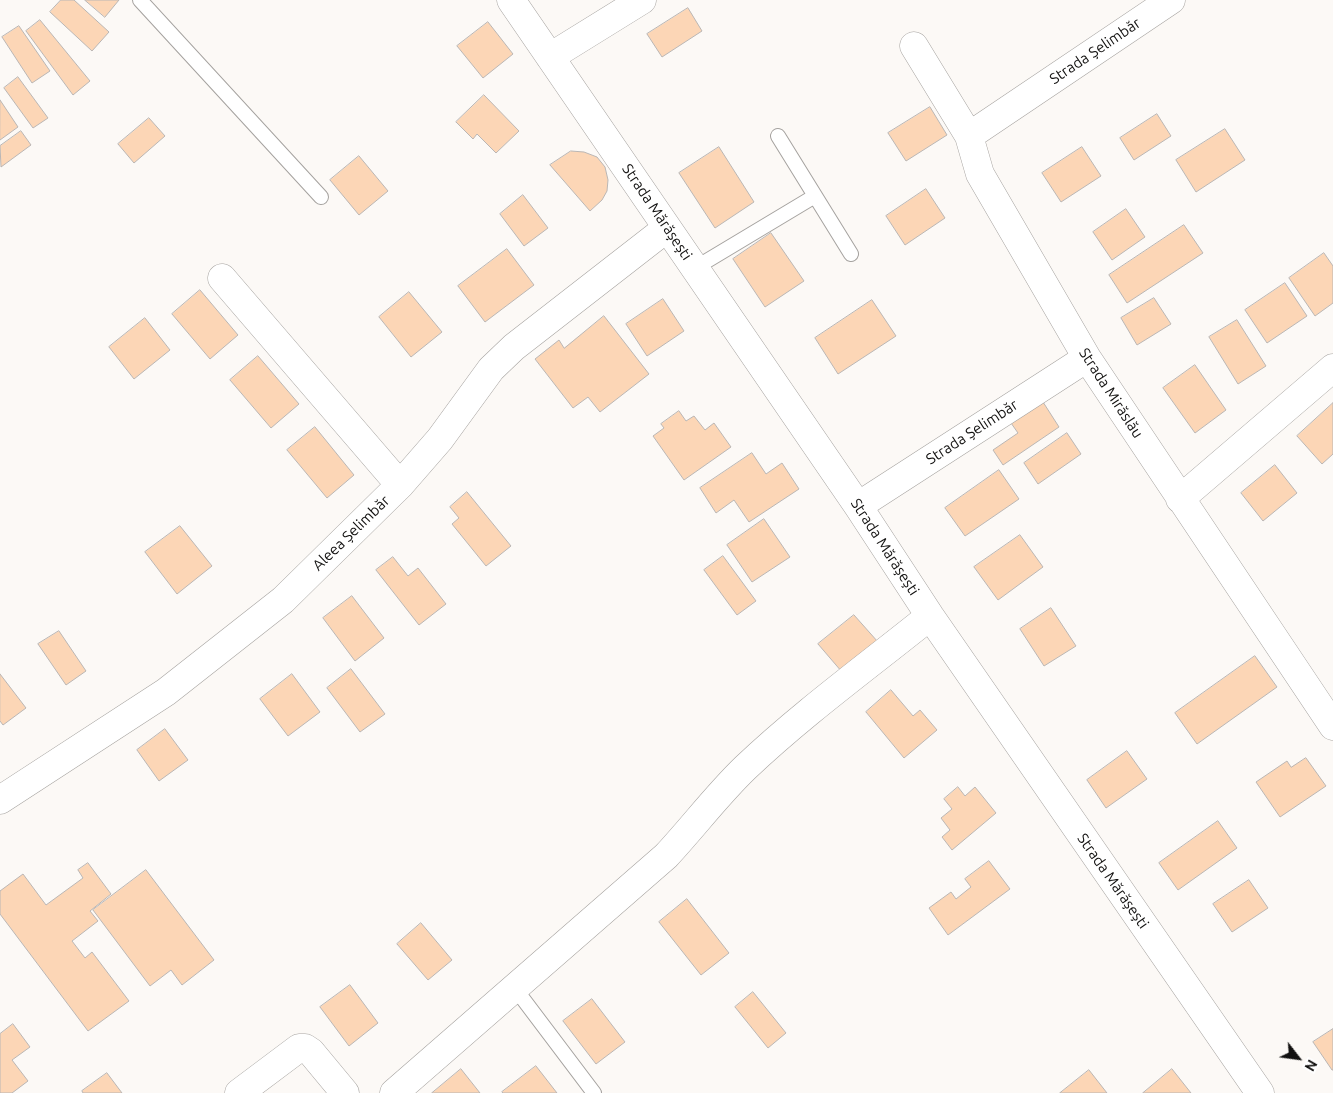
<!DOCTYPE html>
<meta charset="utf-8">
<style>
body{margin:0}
#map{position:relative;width:1333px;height:1093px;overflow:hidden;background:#fcf9f6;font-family:Ubuntu,sans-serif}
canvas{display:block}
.north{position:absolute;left:1273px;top:1033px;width:50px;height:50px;-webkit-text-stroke:4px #fff;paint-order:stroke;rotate:120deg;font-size:14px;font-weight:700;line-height:20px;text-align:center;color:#121110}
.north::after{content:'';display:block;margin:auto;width:18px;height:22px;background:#121110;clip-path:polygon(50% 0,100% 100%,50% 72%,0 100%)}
</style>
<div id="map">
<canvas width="1333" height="1093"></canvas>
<div class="north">N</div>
</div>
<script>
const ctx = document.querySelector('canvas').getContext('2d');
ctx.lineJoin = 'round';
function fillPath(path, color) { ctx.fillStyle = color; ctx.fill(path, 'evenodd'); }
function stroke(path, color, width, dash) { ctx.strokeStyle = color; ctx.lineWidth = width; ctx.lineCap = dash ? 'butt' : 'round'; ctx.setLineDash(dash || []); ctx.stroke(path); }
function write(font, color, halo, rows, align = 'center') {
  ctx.font = font + ' Ubuntu,sans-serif'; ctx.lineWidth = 5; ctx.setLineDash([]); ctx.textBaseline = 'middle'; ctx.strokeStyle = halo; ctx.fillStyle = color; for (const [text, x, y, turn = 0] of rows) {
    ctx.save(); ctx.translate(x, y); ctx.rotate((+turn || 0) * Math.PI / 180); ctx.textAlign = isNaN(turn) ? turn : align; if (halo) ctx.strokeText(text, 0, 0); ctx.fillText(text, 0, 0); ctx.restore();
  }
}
const building = new Path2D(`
 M61,0h13l35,32 -17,19 -42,-39z
 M85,0h34l-14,17z
 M688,8l14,23 -40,26 -15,-23z
 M40,20l50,61 -17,14 -47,-64z
 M488,22l25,32 -30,24 -26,-32z
 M19,26l31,45 -18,12 -30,-46z
 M18,77l30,41 -15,10 -29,-40z
 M484,95l35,36 -23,22 -19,-19 -4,5 -17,-17z
 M0,100l18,27 -18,13z
 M930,107l17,28 -41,26 -18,-28z
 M1157,114l14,22 -37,24 -14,-22z
 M149,118l16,18 -31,27 -16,-19z
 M1225,129l20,31 -49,32 -20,-32z
 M21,131l10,14 -30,22 -1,-21z
 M719,147l35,55 -39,26 -36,-55z
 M1082,147l19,29 -40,26 -19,-29z
 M571,151l13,1 13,5 8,10 3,13 -1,11 -5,9 -12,11 -40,-46z
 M359,156l29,35 -29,24 -29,-35z
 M926,189l19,29 -40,27 -19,-29z
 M523,195l25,33 -24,18 -24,-32z
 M1126,209l19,28 -33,23 -19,-28z
 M1184,225l19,28 -76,50 -18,-28z
 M771,233l33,48 -39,26 -32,-48z
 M507,249l27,36 -49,37 -27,-36z
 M1324,253l9,13v37l-18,13 -26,-38z
 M1285,283l22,33 -40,27 -22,-33z
 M200,290l38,45 -28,24 -38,-45z
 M409,292l33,40 -31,25 -32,-40z
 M1154,298l17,26 -34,21 -16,-27z
 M663,299l21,32 -37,25 -21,-32z
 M872,300l24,36 -58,38 -23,-36z
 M604,316l45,58 -49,38 -12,-15 -15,11 -38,-49 24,-19 5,8z
 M145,318l25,32 -36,29 -25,-32z
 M1237,320l29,46 -28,18 -29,-47z
 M258,356l41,48 -28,24 -41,-48z
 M1195,365l31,45 -31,23 -32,-45z
 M1043,402l16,25 -56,38 -10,-15 25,-17 -7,-10z
 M1333,403v51l-11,10 -25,-28z
 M679,411l7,10 8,-5 11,14 9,-7 17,24 -47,33 -31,-44 11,-8 -3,-4z
 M315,427l39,48 -27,23 -40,-48z
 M1067,433l14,21 -43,30 -14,-21z
 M752,453l14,21 16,-11 17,26 -50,33 -15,-22 -18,13 -16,-25z
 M1275,465l22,28 -34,28 -22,-28z
 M999,470l20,29 -54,37 -20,-28z
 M467,492l44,54 -25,20 -34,-42 7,-6 -9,-11z
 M764,519l26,38 -38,25 -25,-37z
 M180,526l32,40 -35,28 -32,-42z
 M1020,535l23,32 -45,33 -24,-33z
 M723,556l33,45 -19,14 -33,-45z
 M393,557l15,19 10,-8 28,36 -27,21 -43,-55z
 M352,596l32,42 -29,23 -32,-43z
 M1051,608l25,38 -32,20 -24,-37z
 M854,615l24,27 -36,30 -24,-28z
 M59,631l27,40 -20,14 -28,-41z
 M1255,656l22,31 -80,57 -22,-31z
 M351,669l34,45 -25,18 -33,-44z
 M0,674l26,34 -23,17 -3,-4z
 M292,674l28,38 -32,24 -28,-37z
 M891,690l22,26 7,-6 17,20 -33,28 -38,-46z
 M165,729l23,31 -29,21 -22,-31z
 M1127,751l20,28 -41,29 -19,-28z
 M1306,758l20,28 -46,31 -24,-35 31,-21 4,6z
 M958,787l7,9 10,-9 21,26 -44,37 -10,-13 8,-7 -9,-12 11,-9 -8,-10z
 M1218,821l19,27 -59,42 -19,-27z
 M989,861l21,28 -62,46 -19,-27 22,-16 5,7 15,-12 -6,-8z
 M88,863l23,31 -21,17 8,10 -26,20 13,17 7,-6 37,49 -41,30 -88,-117v-23l23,-17 23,31 37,-27 -5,-8z
 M146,870l68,90 -32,25 -11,-15 -21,16 -57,-76z
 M1249,880l19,28 -36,24 -19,-28z
 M687,899l42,54 -28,22 -42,-53z
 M421,923l31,37 -24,20 -31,-36z
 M350,985l28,38 -29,23 -29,-39z
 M753,992l33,41 -18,15 -33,-41z
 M592,999l33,43 -29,22 -33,-43z
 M13,1024l17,23 -18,13 16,21 -16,12h-12v-59z
 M1333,1029v41h-1l-19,-28z
 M536,1066l21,27h-54l-1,-1z
 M461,1069l19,24h-48z
 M1172,1069l19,24h-48z
 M1089,1070l18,23h-47z
 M107,1073l15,20h-39l-1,-2z`);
fillPath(building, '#fcd6b6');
stroke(building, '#bab6b4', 1);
const lane = new Path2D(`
 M140,0l181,197
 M778,136l73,118
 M695,268l120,-72
 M514,987l80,106`);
const street = new Path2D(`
 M511,0l347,506 72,110 330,477
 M914,46l55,90 11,38 107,184 246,368
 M550,57l92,-57
 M969,136l202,-136
 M222,278l178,207
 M1180,499l153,-131
 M858,506l229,-148
 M0,800l166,-108 117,-92 117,-115 40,-46 51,-70 23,-22 153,-119
 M239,1093l60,-45h6l6,4 34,41
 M394,1093l272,-237c27,-29 51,-61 79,-88 58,-55 123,-102 185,-152`);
stroke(lane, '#a5a29f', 16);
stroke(street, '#a5a29f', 29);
stroke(lane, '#fff', 14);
stroke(street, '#fff', 28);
write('15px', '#121110', '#fff', [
 ["Strada Șelimbăr",1095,51,-34],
 ["Strada Mărășești",657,212,56],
 ["Strada Mirăslău",1111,393,57],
 ["Strada Șelimbăr",972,432,-33],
 ["Aleea Șelimbăr",351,533,-44],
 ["Strada Mărășești",885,547,57],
 ["Strada Mărășești",1113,881,55]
]);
</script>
